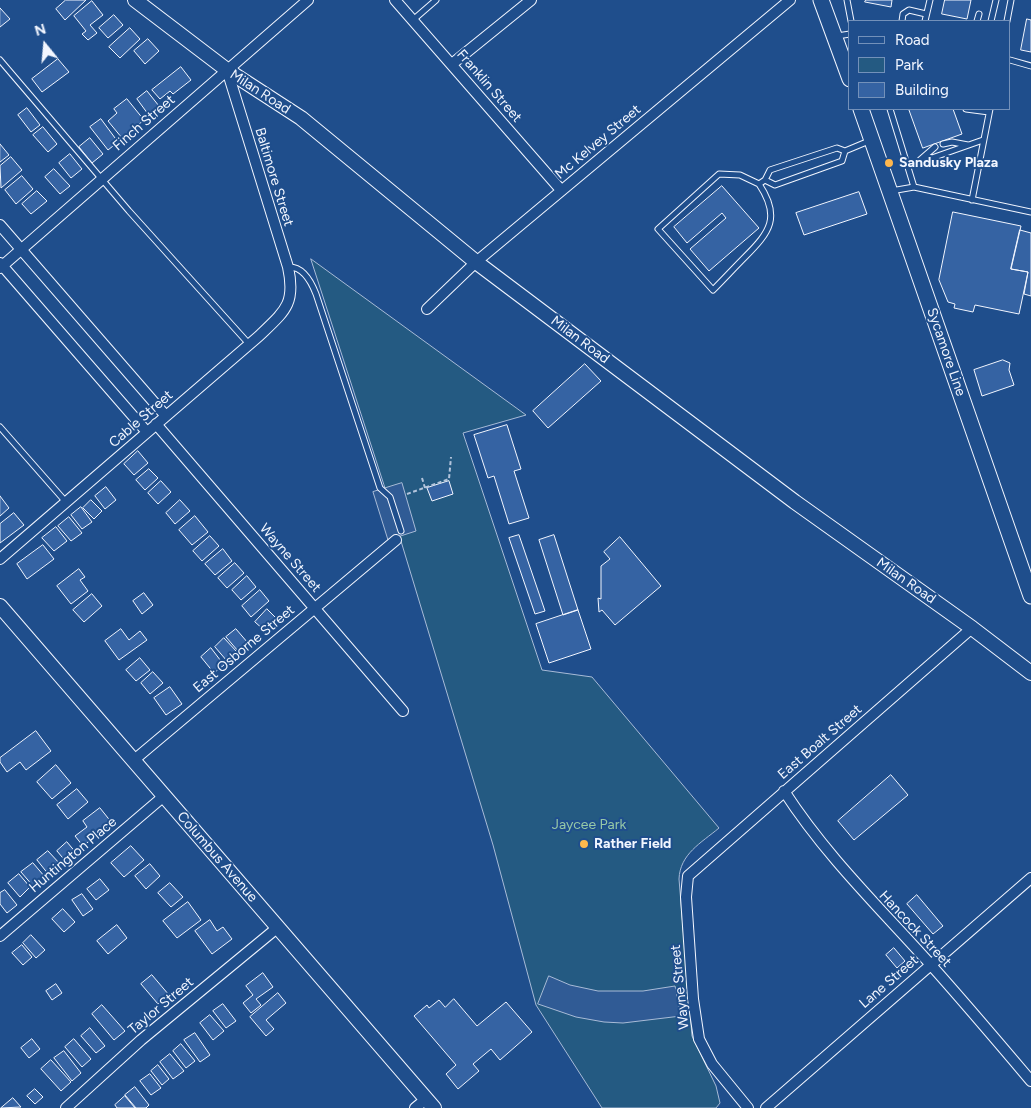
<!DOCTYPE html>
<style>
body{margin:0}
#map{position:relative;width:1031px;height:1108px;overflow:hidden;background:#1f4e8c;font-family:Figtree,sans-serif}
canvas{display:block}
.legend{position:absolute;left:848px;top:20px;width:162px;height:90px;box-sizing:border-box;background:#1f4e8c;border:1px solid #7391ba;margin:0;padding:6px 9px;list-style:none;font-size:15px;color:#f2f6ff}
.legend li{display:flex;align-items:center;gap:10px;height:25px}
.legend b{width:25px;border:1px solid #7391ba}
.north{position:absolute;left:20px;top:20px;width:50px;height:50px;-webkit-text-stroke:4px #1f4e8c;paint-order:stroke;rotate:343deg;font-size:14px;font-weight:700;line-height:20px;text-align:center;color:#f2f6ff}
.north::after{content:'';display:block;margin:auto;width:18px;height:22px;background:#f2f6ff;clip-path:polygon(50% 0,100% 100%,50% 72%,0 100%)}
</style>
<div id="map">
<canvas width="1031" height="1108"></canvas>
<ul class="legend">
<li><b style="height:6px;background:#1f4e8c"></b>Road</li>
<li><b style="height:14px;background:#245a82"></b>Park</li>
<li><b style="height:14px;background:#3563a3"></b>Building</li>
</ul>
<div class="north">N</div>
</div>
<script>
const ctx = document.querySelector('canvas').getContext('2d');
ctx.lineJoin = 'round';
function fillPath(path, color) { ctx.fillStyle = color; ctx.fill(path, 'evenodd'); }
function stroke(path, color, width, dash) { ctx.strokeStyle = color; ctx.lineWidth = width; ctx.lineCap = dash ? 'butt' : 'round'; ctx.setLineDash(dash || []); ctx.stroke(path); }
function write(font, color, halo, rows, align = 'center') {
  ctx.font = font + ' Figtree,sans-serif'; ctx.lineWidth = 4; ctx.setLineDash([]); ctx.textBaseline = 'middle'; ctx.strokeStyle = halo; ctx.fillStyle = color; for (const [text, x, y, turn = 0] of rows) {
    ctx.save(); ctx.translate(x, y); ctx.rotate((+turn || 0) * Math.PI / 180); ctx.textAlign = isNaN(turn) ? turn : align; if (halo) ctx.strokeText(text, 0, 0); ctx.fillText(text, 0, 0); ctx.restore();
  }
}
const green = new Path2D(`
 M311,259l215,156 -63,18 79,237 50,7 127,151c-18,15 -39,26 -40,51l13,157 24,50 4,17 -4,5h-114l-66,-103 -43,-160 -109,-360z`);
fillPath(green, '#245a82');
stroke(green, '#a8bbd7', 1);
const parking = new Path2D(`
 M402,483l14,48 -28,9 -15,-48z
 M549,976l21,9 28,6h45l32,-5 6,30 -58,7 -19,-1 -28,-5 -38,-13z`);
fillPath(parking, '#305b95');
stroke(parking, '#a8bbd7', 1);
const building = new Path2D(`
 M66,0h20l-21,20 -9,-11z
 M866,0h26l-1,7 -26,-5z
 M945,0h26l-4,19 -25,-5z
 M92,1l11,14 -13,10 7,8 -9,7 -6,-6 4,-3 -12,-15z
 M0,8l10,11 -10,8z
 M114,15l9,10 -15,13 -9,-10z
 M1027,19l4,1v32l-10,-2z
 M130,28l10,11 -20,19 -11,-11z
 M148,39l11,12 -14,13 -11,-13z
 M58,59l11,13 -27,20 -10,-13z
 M181,67l10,13 -18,14 -3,-3 -10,8 -8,-9z
 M147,91l12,15 -11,8 -11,-15z
 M127,99l17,21 -22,18 -14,-17 9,-8 -3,-4z
 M27,108l13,17 -9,7 -13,-17z
 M909,109h44l9,25 -39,14z
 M101,119l17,23 -10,8 -18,-23z
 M43,127l14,17 -9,8 -15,-17z
 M90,138l13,16 -11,9 -13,-16z
 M0,144l9,11 -9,7z
 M70,154l12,15 -11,9 -12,-15z
 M11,157l11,13 -21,18 -1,-22z
 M54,169l16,17 -10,8 -15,-17z
 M22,176l11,13 -17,15 -11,-14z
 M722,186l37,42 -50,43 -19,-22 36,-31 -4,-5 -35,30 -13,-16z
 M37,191l10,10 -16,13 -9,-10z
 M859,192l8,22 -63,21 -8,-22z
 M953,212l68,14 -10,43 17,3 -9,42 -44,-9 -2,7 -19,-4 1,-4 -7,-2 -9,-22z
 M1020,230l11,3v63l-7,-2 4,-22 -17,-3z
 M1003,360l7,3 -1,7 5,15 -32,11 -8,-26z
 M585,364l16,17 -53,47 -15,-17z
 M507,425l14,44 -7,2 15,47 -20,6 -15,-48 -6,2 -14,-43z
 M138,451l10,12 -14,12 -10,-11z
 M149,469l9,9 -13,12 -9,-10z
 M161,481l10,11 -13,12 -10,-11z
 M449,481l4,13 -21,7 -5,-13z
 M106,487l10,13 -11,9 -10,-13z
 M0,496l9,12 -9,8z
 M91,500l11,11 -8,8 -11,-11z
 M180,500l10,11 -15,13 -9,-11z
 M81,507l11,15 -10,7 -11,-14z
 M14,513l10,12 -24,18v-19z
 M195,516l13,16 -16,13 -13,-15z
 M69,517l13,16 -11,8 -13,-15z
 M56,527l11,14 -13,10 -12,-13z
 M519,535l26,76 -10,3 -26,-76z
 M554,535l24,75 -15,5 -24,-75z
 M210,536l9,10 -17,15 -9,-10z
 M620,537l41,49 -46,39 -13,-15 -3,2 -1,-14 3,1v-33l9,-7 -6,-7z
 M43,545l11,14 -27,20 -10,-15z
 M223,549l9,12 -17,14 -10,-11z
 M235,563l9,10 -17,15 -9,-10z
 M79,569l6,8 -5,3 8,11 -17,13 -14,-18z
 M247,576l9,11 -15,13 -9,-10z
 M260,590l9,11 -18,16 -9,-11z
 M144,593l9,12 -11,9 -9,-13z
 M92,594l10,12 -18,16 -11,-12z
 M267,609l9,9 -12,12 -9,-8z
 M578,610l13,39 -42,14 -13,-39z
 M121,629l8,11 11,-9 7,9 -28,20 -14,-19z
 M236,629l12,14 -10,8 -12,-14z
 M224,638l13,14 -10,9 -12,-14z
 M211,648l13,17 -10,8 -13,-16z
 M140,658l10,12 -14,11 -10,-11z
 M153,672l10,11 -13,11 -9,-11z
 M170,687l12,17 -16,11 -12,-17z
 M36,731l15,20 -25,19 -6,-8 -13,10 -7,-10v-4z
 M56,765l15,18 -19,16 -15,-17z
 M891,775l17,20 -54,45 -16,-19z
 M77,789l11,13 -20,17 -11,-14z
 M100,808l12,15 -29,23 -8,-10 12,-9 -4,-6z
 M67,842l10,12 -10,9 -10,-12z
 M131,846l13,14 -20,17 -13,-14z
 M48,851l13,14 -12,10 -12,-15z
 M33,863l12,14 -11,10 -13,-15z
 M150,864l10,12 -14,13 -11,-13z
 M19,874l11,13 -10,10 -12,-14z
 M100,879l9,11 -13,10 -9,-11z
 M170,883l13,14 -12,10 -13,-14z
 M5,890l12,15 -10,8 -7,-9v-11z
 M82,894l11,15 -10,7 -11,-16z
 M917,895l26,31 -10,8 -26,-30z
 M188,902l13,18 -24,18 -14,-17z
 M63,909l12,13 -11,10 -12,-13z
 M210,920l7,11 6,-4 9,12 -20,15 -17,-23z
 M117,925l10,13 -19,16 -11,-13z
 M31,935l14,15 -9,8 -13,-15z
 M22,945l10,12 -9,8 -11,-12z
 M894,948l11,13 -8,7 -11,-13z
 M263,973l10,14 -17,12 5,6 -10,8 -8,-10 10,-8 -7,-9z
 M152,975l17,20 -11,9 -17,-20z
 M56,984l6,9 -10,7 -6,-9z
 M278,993l8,10 -20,17 8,9 -8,7 -16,-19z
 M454,999l23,27 29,-24 26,30 -32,28 -9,-11 -18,15 6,7 -21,18 -12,-15 10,-9 -42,-49 13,-11 2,3 10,-8 6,7z
 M223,1004l13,17 -10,7 -13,-17z
 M102,1005l23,26 -11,9 -22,-26z
 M210,1015l14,16 -11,9 -13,-17z
 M90,1028l15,18 -9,7 -15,-17z
 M195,1033l15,22 -10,7 -16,-22z
 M32,1039l8,10 -11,9 -8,-10z
 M74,1039l17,20 -9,8 -17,-20z
 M181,1044l14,17 -9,7 -13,-17z
 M64,1051l17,22 -9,8 -18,-23z
 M170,1054l14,17 -11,8 -13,-17z
 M51,1060l20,22 -10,9 -20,-22z
 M158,1065l11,14 -7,6 -11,-14z
 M150,1074l11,14 -10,7 -11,-14z
 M135,1087l14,18 -3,3h-10l-11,-13z
 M35,1089l8,8 -8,7 -8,-8z
 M125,1096l10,12h-18l-2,-3z
 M13,1098l8,9 -20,1z`);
fillPath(building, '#3563a3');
stroke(building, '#f2f6ff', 1);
const lane = new Path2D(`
 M847,0l4,21
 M413,20l23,-20
 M902,21l1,-7 6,-4 17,4
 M925,21l5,-21
 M977,21l2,-7
 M991,21l5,-21
 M1007,21l4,-21
 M837,36l13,-2
 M0,60l129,151 120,133
 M1010,60l21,6
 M890,109l24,78
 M966,109l23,3
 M943,144l9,-2 16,3
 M845,151l-3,10 -67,24 -10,-5 5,-10 67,-22 8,3 24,-10
 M920,160l15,-13
 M909,166l74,-26
 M759,184c22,33 11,48 -14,73 -11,11 -21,22 -32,33l-55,-61 61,-55 21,1 19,9 6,-4
 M891,191l23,-4 117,25
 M972,200l18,-91
 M288,267c15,-1 23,14 28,27l64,194 10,9 11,34
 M0,427l66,75`);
const street = new Path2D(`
 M395,0l166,190
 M452,64l79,-64
 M0,225l165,190
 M0,263l146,168
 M0,268l308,-268
 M427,309l49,-47 314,-262
 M156,424l247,287
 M0,559l259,-223c26,-25 37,-32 29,-69l-61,-197
 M134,760l262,-220
 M784,791c42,65 96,117 147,174 34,38 67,77 100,116
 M0,936l164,-140
 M66,1108l75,-68 136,-112
 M415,1108l11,-9
 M748,1108l-36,-44 -13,-25 -6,-40 -7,-102 2,-21 284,-248
 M766,1108l265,-230`);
const secondary = new Path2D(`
 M135,0l92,70 74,48 175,144 319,240 177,126 59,45
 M0,606l434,502`);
const primary = new Path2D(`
 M821,0l29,79
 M861,109l170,487`);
stroke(lane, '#f2f6ff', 7);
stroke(street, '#f2f6ff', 12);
stroke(secondary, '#f2f6ff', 16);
stroke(primary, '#f2f6ff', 17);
stroke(new Path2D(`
 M422,478l3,10
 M407,494l42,-15 2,-22`), '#b3c4dc', 2, [4, 2.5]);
stroke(lane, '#1f4e8c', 5);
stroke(street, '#1f4e8c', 10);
stroke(secondary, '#1f4e8c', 14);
stroke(primary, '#1f4e8c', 15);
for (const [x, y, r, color] of [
 [889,163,5,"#ffb74d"],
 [584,844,5,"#ffb74d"]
]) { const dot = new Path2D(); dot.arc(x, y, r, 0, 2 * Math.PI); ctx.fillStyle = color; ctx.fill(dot); stroke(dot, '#1f4e8c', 2); }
write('14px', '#f2f6ff', '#1f4e8c', [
 ["Franklin Street",489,86,49],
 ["Milan Road",260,92,33],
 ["Finch Street",144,123,-41],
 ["Mc Kelvey Street",598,142,-40],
 ["Baltimore Street",274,177,73],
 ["Milan Road",580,340,37],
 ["Sycamore Line",946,352,71],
 ["Cable Street",141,419,-41],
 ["Wayne Street",290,558,49],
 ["Milan Road",906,581,35],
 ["East Osborne Street",244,649,-40],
 ["East Boalt Street",820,742,-41],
 ["Huntington Place",73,855,-40],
 ["Columbus Avenue",217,857,49],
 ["Hancock Street",915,929,47],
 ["Lane Street",889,982,-41],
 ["Wayne Street",680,987,-96],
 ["Taylor Street",161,1006,-40]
]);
write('bold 14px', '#f2f6ff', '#1f4e8c', [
 ["Sandusky Plaza",899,163],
 ["Rather Field",594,844]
], 'left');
write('14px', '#97c8a6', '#1f4e8c', [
 ["Jaycee Park",589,825]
]);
</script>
